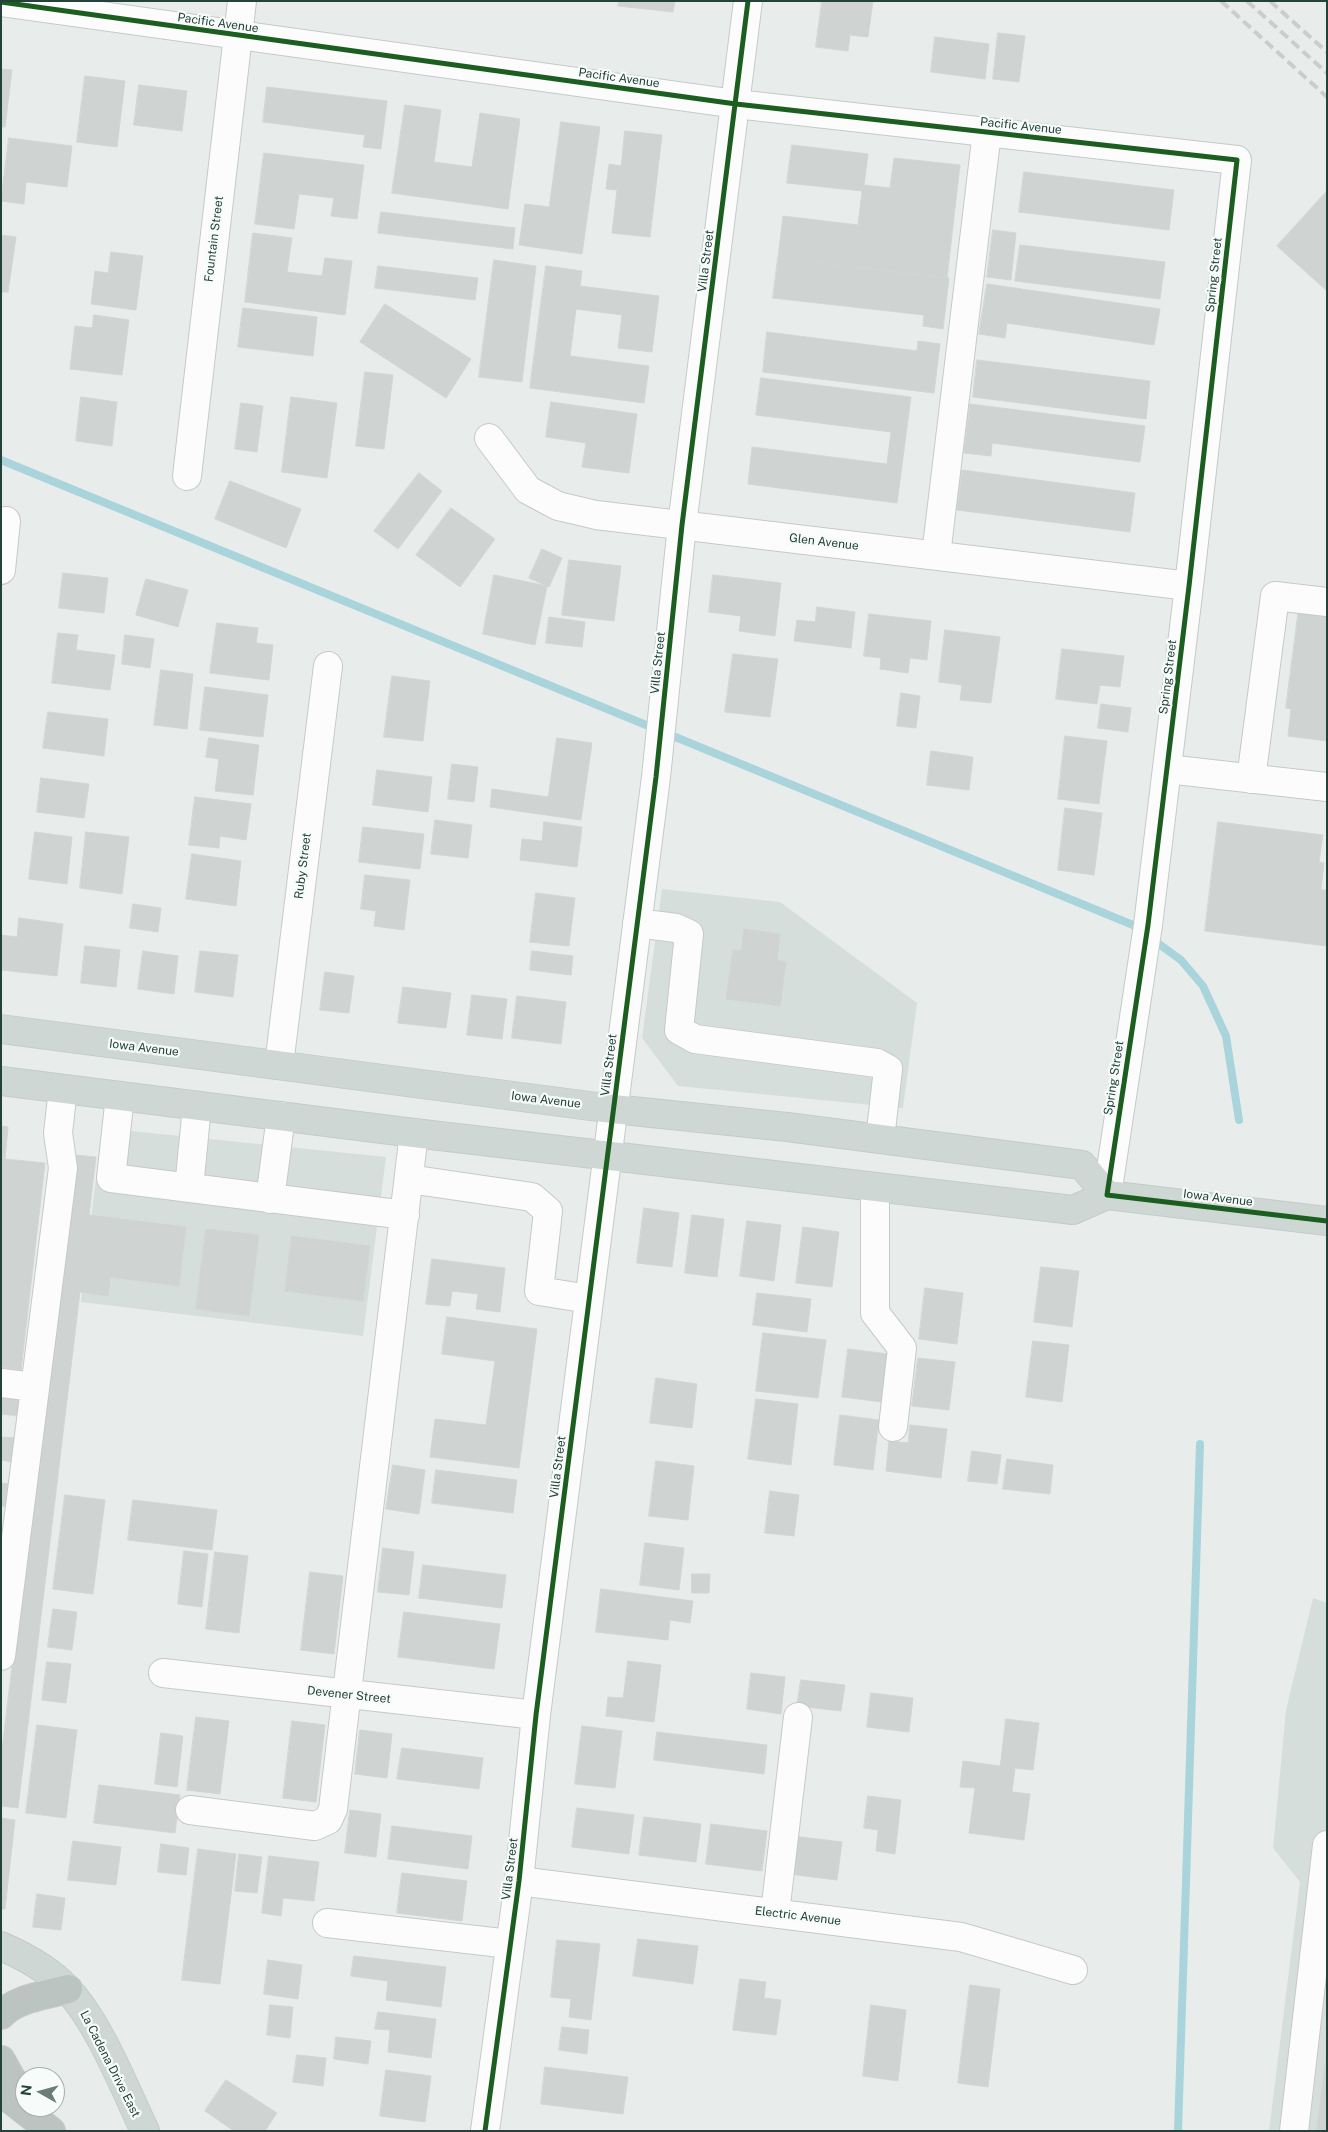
<!DOCTYPE html>
<style>
body{margin:0}
#map{position:relative;width:1328px;height:2132px;overflow:hidden;background:#e8edeb;font-family:"Public Sans",sans-serif}
canvas{display:block}
.frame{position:absolute;inset:0;border:2px solid #24423a;pointer-events:none}
.north{position:absolute;left:15px;top:2067px;width:50px;height:50px;box-sizing:border-box;background:#f7fbf9;border:1px solid #a3b1ad;border-radius:50%;rotate:277deg;font-size:14px;font-weight:700;line-height:20px;text-align:center;color:#24423a}
.north::after{content:'';display:block;margin:auto;width:18px;height:22px;background:#697e78;clip-path:polygon(50% 0,100% 100%,50% 72%,0 100%)}
</style>
<div id="map">
<canvas width="1328" height="2132"></canvas>
<div class="frame"></div>
<div class="north">N</div>
</div>
<script>
const ctx = document.querySelector('canvas').getContext('2d');
ctx.lineJoin = 'round';
function fillPath(path, color) { ctx.fillStyle = color; ctx.fill(path, 'evenodd'); }
function stroke(path, color, width, dash) { ctx.strokeStyle = color; ctx.lineWidth = width; ctx.lineCap = dash ? 'butt' : 'round'; ctx.setLineDash(dash || []); ctx.stroke(path); }
function write(font, color, halo, rows, align = 'center') {
  ctx.font = font + ' "Public Sans",sans-serif'; ctx.lineWidth = 4.5; ctx.setLineDash([]); ctx.textBaseline = 'middle'; ctx.strokeStyle = halo; ctx.fillStyle = color; for (const [text, x, y, turn = 0] of rows) {
    ctx.save(); ctx.translate(x, y); ctx.rotate((+turn || 0) * Math.PI / 180); ctx.textAlign = isNaN(turn) ? turn : align; if (halo) ctx.strokeText(text, 0, 0); ctx.fillText(text, 0, 0); ctx.restore();
  }
}
fillPath(new Path2D(`
 M662,889l118,13 137,101 -14,105 -225,-22 -36,-48z
 M102,1128l284,29 -23,179 -282,-34z
 M1313,1598l14,5v528h-58l31,-249 -27,-34 13,-138z`), '#d6dedb');
stroke(new Path2D(`
 M1,460l1132,465 8,6
 M1152,939l29,21 22,26 23,50 13,84
 M1178,2131l22,-687`), '#a9d4db', 8);
const building = new Path2D(`
 M619,1h56l-2,11 -55,-6z
 M822,1h51l-5,36 -18,-2 -2,16 -32,-4z
 M998,33l27,3 -6,46 -26,-3z
 M935,37l54,7 -4,35 -54,-7z
 M1,69l11,1 -7,57h-4z
 M85,76l40,5 -8,66 -40,-5z
 M139,85l48,6 -5,40 -48,-6z
 M267,87l120,14 -6,48 -18,-2 2,-12 -102,-13z
 M405,105l36,5 -7,52 38,5 8,-54 40,6 -12,90 -116,-16z
 M561,122l39,5 -18,127 -63,-9 6,-41 24,3z
 M625,131l37,4 -12,102 -38,-4 5,-43 -11,-1 3,-25 12,2z
 M9,138l63,8 -5,41 -41,-5 -2,22 -23,-3z
 M792,145l76,9 -4,31 26,3 4,-30 66,7 -13,113 -169,-20 5,-42 75,9 4,-34 -75,-8z
 M264,153l100,12 -7,54 -26,-3 3,-18 -35,-4 -5,35 -39,-5z
 M1024,172l150,18 -5,40 -150,-18z
 M1327,191v100l-50,-45z
 M381,212l134,16 -2,21 -135,-16z
 M993,230l23,3 -5,47 -24,-3z
 M253,233l39,5 -5,34 35,4 3,-18 27,3 -7,54 -100,-13z
 M1,235l15,2 -8,55h-7z
 M1020,245l145,17 -5,37 -145,-18z
 M111,252l32,4 -7,54 -45,-6 4,-33 13,2z
 M778,258l171,20 -6,51 -20,-3 1,-11 -151,-17z
 M494,260l42,6 -14,116 -43,-5z
 M378,266l100,12 -3,22 -100,-12z
 M546,266l36,5 -2,15 79,10 -7,56 -34,-4 4,-33 -46,-6 -6,47 79,10 -5,37 -114,-15z
 M987,284l173,25 -6,36 -147,-22 -2,15 -26,-4z
 M385,304l86,55 -25,39 -86,-56z
 M243,308l74,9 -4,39 -75,-9z
 M94,315l35,5 -7,55 -52,-6 5,-43 17,2z
 M767,332l150,19 1,-10 22,3 -6,49 -171,-21z
 M977,360l173,21 -4,38 -173,-22z
 M365,372l28,3 -9,74 -28,-3z
 M761,378l150,19 -14,106 -149,-19 4,-37 135,17 4,-32 -135,-17z
 M81,397l36,5 -5,44 -36,-5z
 M291,397l46,6 -10,75 -45,-6z
 M551,402l86,12 -8,59 -47,-6 4,-24 -40,-6z
 M241,403l22,3 -6,46 -22,-3z
 M970,404l175,22 -5,36 -148,-19 -1,13 -27,-3z
 M962,470l173,23 -5,39 -173,-22z
 M419,473l23,18 -44,58 -24,-18z
 M230,481l71,28 -15,39 -71,-29z
 M451,508l44,31 -35,48 -44,-32z
 M542,549l20,9 -13,29 -20,-9z
 M569,560l52,6 -7,55 -52,-6z
 M63,573l45,5 -4,35 -45,-5z
 M494,575l53,11 -12,59 -52,-11z
 M713,575l68,8 -6,53 -36,-5 2,-15 -32,-4z
 M146,579l42,11 -10,37 -42,-12z
 M817,607l38,5 -4,36 -57,-7 3,-21 18,2z
 M1299,608l28,3v130l-39,-5 3,-27 -5,-1z
 M869,614l62,7 -4,39 -17,-2 -2,15 -28,-4 1,-11 -17,-2z
 M549,617l36,5 -3,25 -36,-4z
 M217,623l41,5 -2,15 17,2 -4,35 -59,-7z
 M945,630l55,7 -9,66 -31,-3 2,-15 -23,-3z
 M58,633l20,2 -2,15 39,5 -5,35 -58,-7z
 M125,635l29,4 -4,29 -28,-4z
 M1062,649l62,7 -4,31 -20,-2 -3,19 -41,-5z
 M733,654l45,5 -8,58 -45,-5z
 M161,670l32,4 -6,55 -33,-4z
 M392,676l38,5 -7,60 -39,-4z
 M205,687l63,8 -5,42 -63,-7z
 M901,693l19,3 -4,32 -19,-2z
 M1101,704l30,4 -3,24 -30,-4z
 M48,712l60,7 -4,37 -61,-8z
 M1065,736l42,5 -8,63 -41,-5z
 M209,738l50,7 -6,50 -38,-4 4,-32 -13,-2z
 M557,738l35,5 -11,77 -91,-13 2,-18 56,8z
 M931,751l42,6 -4,33 -42,-5z
 M452,764l26,3 -4,35 -26,-3z
 M377,770l55,7 -4,35 -55,-7z
 M41,778l48,6 -5,34 -47,-6z
 M195,797l56,7 -5,36 -26,-4 -1,12 -30,-3z
 M1065,808l37,5 -8,62 -36,-5z
 M435,820l37,5 -4,33 -37,-4z
 M544,822l38,5 -5,40 -57,-7 2,-21 20,2z
 M1218,822l105,13 -4,27 5,1 -3,27h6v56l-122,-15z
 M363,827l61,7 -4,35 -61,-7z
 M35,832l37,5 -5,47 -38,-5z
 M86,832l43,5 -7,57 -42,-6z
 M192,854l49,7 -5,45 -50,-7z
 M365,875l45,5 -6,50 -30,-4 2,-15 -15,-2z
 M536,893l39,5 -6,48 -39,-4z
 M133,904l28,4 -3,24 -28,-4z
 M19,918l44,6 -6,52 -56,-6v-35l16,2z
 M744,929l36,5 -3,26 9,2 -6,44 -54,-7 7,-49 8,1z
 M85,946l35,4 -4,37 -35,-4z
 M143,951l35,5 -4,38 -36,-5z
 M200,951l38,4 -5,42 -38,-5z
 M532,951l41,5 -2,19 -41,-5z
 M325,972l29,4 -5,37 -29,-3z
 M403,987l48,6 -5,35 -48,-5z
 M472,995l35,4 -5,40 -35,-4z
 M517,996l49,6 -5,42 -49,-6z
 M1,1126l7,1 -3,32 40,4 -24,207 -20,-3z
 M74,1155l22,2 -7,58 97,12 -7,59 -69,-9 -2,19 -28,-4 -62,516 -17,-2v-48z
 M644,1208l35,5 -7,54 -35,-4z
 M692,1215l32,4 -7,58 -32,-4z
 M747,1221l34,4 -7,56 -34,-5z
 M803,1227l36,5 -7,55 -36,-4z
 M206,1229l53,6 -10,81 -53,-7z
 M292,1236l78,10 -7,55 -78,-10z
 M432,1259l73,9 -5,44 -24,-3 2,-15 -26,-3 -2,15 -24,-2z
 M1041,1267l38,4 -7,56 -38,-5z
 M925,1288l38,5 -6,51 -38,-5z
 M757,1293l54,6 -4,33 -54,-7z
 M447,1317l90,12 -18,139 -89,-11 5,-38 51,6 9,-64 -53,-7z
 M763,1333l63,7 -8,58 -62,-7z
 M1033,1341l36,4 -7,57 -36,-5z
 M848,1349l40,5 -6,48 -40,-5z
 M918,1358l37,4 -6,48 -37,-4z
 M656,1378l41,6 -5,44 -42,-5z
 M1,1391l20,2 -3,23 -17,-2z
 M756,1399l42,5 -7,61 -43,-6z
 M840,1415l39,5 -6,50 -39,-5z
 M910,1425l37,4 -6,49 -55,-7 3,-30 19,2z
 M1,1437l15,1 -3,24 -12,-2z
 M972,1451l29,4 -4,29 -29,-3z
 M1007,1459l46,6 -3,29 -47,-5z
 M656,1461l38,5 -6,54 -39,-4z
 M393,1465l32,5 -6,44 -33,-5z
 M436,1470l81,10 -4,33 -81,-10z
 M1,1483l9,1 -3,23 -6,-1z
 M770,1491l29,4 -5,41 -29,-3z
 M65,1495l40,5 -12,94 -40,-5z
 M133,1500l84,10 -5,40 -84,-10z
 M645,1543l39,5 -5,42 -39,-5z
 M383,1548l31,4 -5,43 -31,-3z
 M184,1551l24,3 -6,53 -24,-3z
 M215,1552l33,4 -9,77 -33,-4z
 M423,1565l83,10 -4,33 -83,-10z
 M310,1572l33,4 -9,78 -33,-4z
 M692,1574h18l-1,19h-17z
 M601,1589l92,12 -3,22 -20,-3 -2,20 -72,-8z
 M53,1609l24,3 -5,38 -24,-3z
 M404,1612l96,12 -6,45 -96,-12z
 M628,1661l33,4 -7,57 -48,-6 2,-19 15,1z
 M47,1662l24,2 -5,39 -24,-3z
 M751,1673l34,4 -4,37 -34,-5z
 M801,1680l44,5 -4,26 -44,-5z
 M871,1693l42,5 -4,34 -42,-5z
 M196,1717l33,4 -9,73 -33,-4z
 M1006,1719l33,4 -6,47 -18,-2 -3,24 18,2 -6,46 -55,-7 6,-45 -15,-1 3,-26 37,5z
 M292,1721l33,4 -9,77 -33,-4z
 M37,1725l40,5 -11,88 -40,-5z
 M582,1726l40,5 -7,57 -40,-4z
 M360,1730l32,4 -5,44 -32,-4z
 M657,1732l110,13 -3,29 -110,-14z
 M161,1733l22,3 -6,51 -22,-3z
 M402,1748l81,10 -4,31 -82,-10z
 M99,1785l81,10 -5,38 -81,-10z
 M868,1796l33,4 -6,54 -19,-3 2,-21 -14,-2z
 M577,1808l57,7 -5,39 -57,-7z
 M350,1810l31,4 -5,43 -31,-4z
 M644,1817l57,7 -5,38 -57,-7z
 M1,1818l14,2 -10,89h-4z
 M711,1824l56,7 -5,40 -56,-7z
 M392,1826l80,10 -4,33 -80,-10z
 M785,1835l57,7 -5,38 -56,-7z
 M73,1841l48,6 -5,38 -48,-5z
 M161,1844l28,4 -3,27 -28,-3z
 M198,1849l38,5 -16,130 -38,-4z
 M239,1854l23,3 -5,36 -22,-2z
 M269,1856l50,6 -5,39 -31,-3 -2,18 -19,-3z
 M402,1873l65,8 -5,40 -65,-8z
 M37,1894l28,4 -4,32 -28,-3z
 M638,1939l60,7 -5,38 -60,-8z
 M557,1940l43,4 -9,76 -22,-3 2,-18 -20,-2z
 M354,1956l92,11 -5,40 -55,-7 2,-19 -37,-5z
 M268,1960l34,5 -4,34 -34,-5z
 M740,1979l26,3 -2,16 17,2 -5,35 -43,-5z
 M970,1985l30,4 -12,98 -30,-4z
 M270,2005l23,2 -3,31 -23,-3z
 M871,2005l35,5 -8,71 -35,-5z
 M378,2012l58,7 -5,39 -43,-6 2,-22 -15,-1z
 M562,2027l27,3 -2,24 -28,-4z
 M336,2037l35,4 -3,23 -34,-5z
 M1327,2050v81h-10z
 M297,2055l29,3 -3,28 -30,-4z
 M545,2067l83,10 -5,37 -82,-10z
 M386,2070l45,6 -6,46 -45,-6z
 M226,2080l51,33 -12,18h-31l-29,-20z`);
fillPath(building, '#cfd4d2');
stroke(building, '#d1d6d4', 1);
const minor = new Path2D(`
 M1,2l735,102 501,56 -48,426 -41,339 -41,270
 M489,438l39,52 30,16 38,9 593,71
 M187,476l55,-475
 M936,555l51,-423
 M1,570l5,-49
 M1167,769l160,18
 M1251,779l24,-183 52,6
 M637,923l39,5 13,6 -10,96 16,9 182,24 11,6 -8,70
 M279,1065l49,-399
 M120,1096l-9,82 294,37
 M409,1179l123,18 16,14 -9,80 50,8
 M875,1187v126l27,35 -9,79
 M189,1188l8,-82
 M270,1199l11,-83
 M1,1383l34,4
 M1,1656l62,-488 -5,-35 5,-44
 M163,1673l373,42
 M190,1810l125,16 13,-6 5,-11 81,-676
 M519,1881l442,56 112,33
 M775,1913l23,-196
 M327,1923l183,21
 M485,2131l34,-250 17,-166 120,-938 26,-252 66,-524
 M1294,2131l33,-286`);
const major = new Path2D(`
 M1,1029l612,80 174,18 295,38 25,30
 M1,1081l413,52 659,77 34,-15 220,26
 M1,1946c23,10 50,25 67,44 31,33 57,99 77,141`);
const highway = new Path2D(`
 M1,2015c15,-17 46,-20 67,-26
 M1,2060l10,18 14,17
 M1,2092l50,39`);
stroke(minor, '#c5cac8', 30);
stroke(major, '#c3ccc9', 30);
stroke(highway, '#c3ccc9', 30);
stroke(minor, '#fcfcfc', 28);
stroke(major, '#cfd7d5', 28);
stroke(highway, '#bcc4c2', 28);
stroke(new Path2D(`
 M1221,1l106,96
 M1247,1l80,72
 M1270,1l57,51`), '#c9cdcc', 4, [10, 5]);
stroke(new Path2D(`
 M1,2l735,102 501,56 -48,426 -41,339 -41,270 220,26
 M485,2131l34,-250 17,-166 120,-938 26,-252 66,-524`), '#1b5e20', 5);
write('12px', '#24423a', '#f7fbf9', [
 ["Pacific Avenue",218,23,8],
 ["Pacific Avenue",619,78,8],
 ["Pacific Avenue",1021,126,6],
 ["Fountain Street",214,239,-83],
 ["Villa Street",706,261,-83],
 ["Spring Street",1214,275,-84],
 ["Glen Avenue",824,542,7],
 ["Villa Street",658,663,-84],
 ["Spring Street",1168,677,-83],
 ["Ruby Street",303,866,-83],
 ["Iowa Avenue",144,1048,7],
 ["Villa Street",609,1065,-83],
 ["Spring Street",1114,1078,-81],
 ["Iowa Avenue",546,1100,7],
 ["Iowa Avenue",1218,1198,7],
 ["Villa Street",558,1467,-83],
 ["Devener Street",349,1695,6],
 ["Villa Street",510,1869,-83],
 ["Electric Avenue",798,1916,7],
 ["La Cadena Drive East",110,2064,63]
]);
</script>
